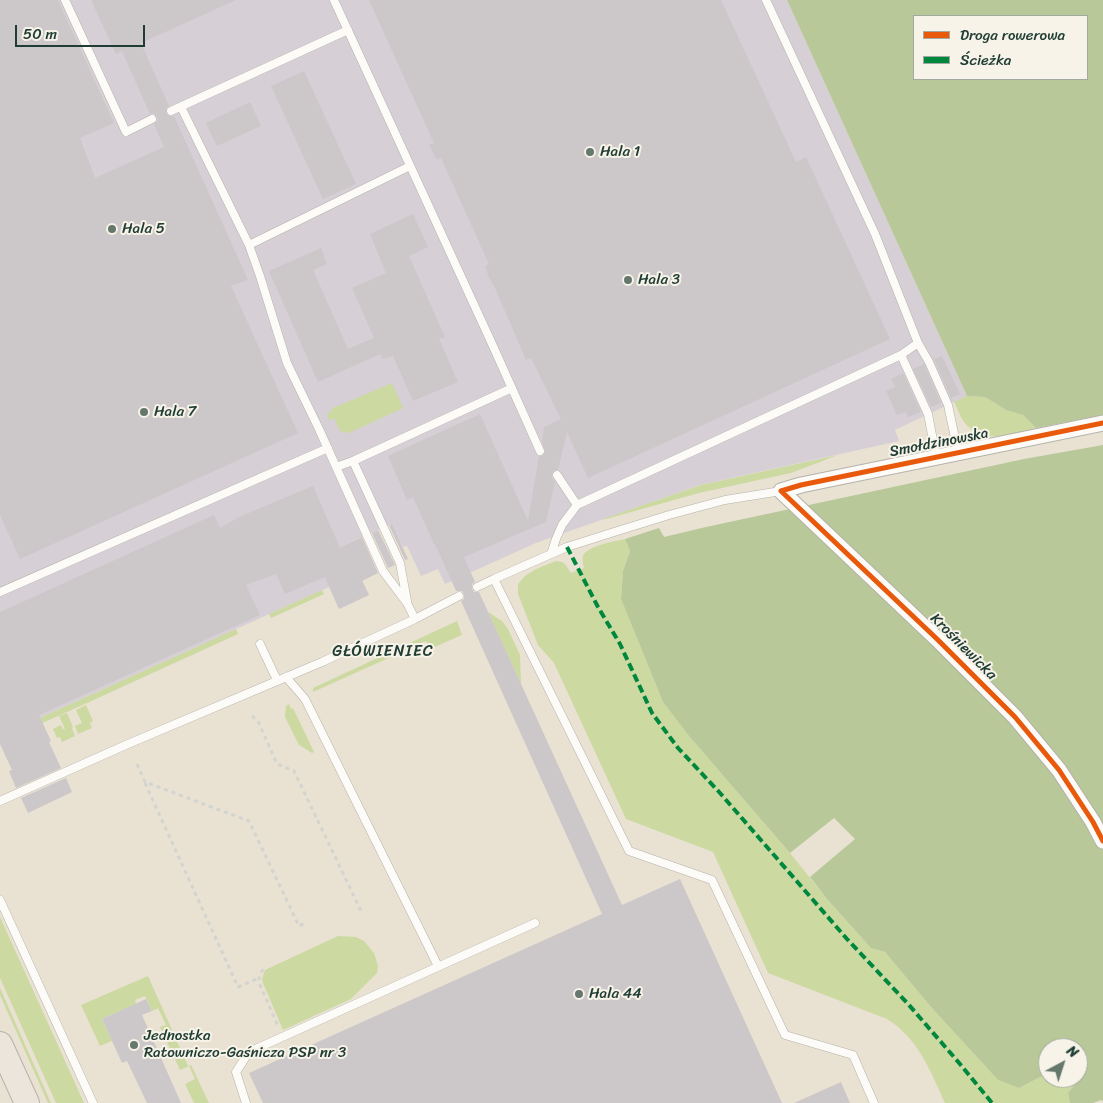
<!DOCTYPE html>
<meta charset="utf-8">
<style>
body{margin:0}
#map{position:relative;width:1103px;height:1103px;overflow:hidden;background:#e9e2d3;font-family:Sriracha,sans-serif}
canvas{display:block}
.legend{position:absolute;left:913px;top:15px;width:175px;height:65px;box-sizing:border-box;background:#f7f3e8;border:1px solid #a1aaa0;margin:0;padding:6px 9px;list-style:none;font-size:15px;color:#1f3d34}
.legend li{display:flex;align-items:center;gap:10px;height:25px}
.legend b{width:25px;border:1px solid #a1aaa0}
.north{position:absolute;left:1038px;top:1038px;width:50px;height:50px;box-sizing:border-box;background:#f7f3e8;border:1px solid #a1aaa0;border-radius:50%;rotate:40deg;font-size:14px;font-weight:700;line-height:20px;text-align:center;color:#1f3d34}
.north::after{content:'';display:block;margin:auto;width:18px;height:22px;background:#66776c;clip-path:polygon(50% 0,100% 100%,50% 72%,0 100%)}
.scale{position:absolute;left:15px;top:25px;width:130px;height:22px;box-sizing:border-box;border:2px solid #1f3d34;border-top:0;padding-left:6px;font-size:15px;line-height:18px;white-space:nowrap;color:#1f3d34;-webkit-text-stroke:4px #f7f3e8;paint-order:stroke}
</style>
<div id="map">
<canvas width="1103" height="1103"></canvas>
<ul class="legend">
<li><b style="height:6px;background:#e8590c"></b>Droga rowerowa</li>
<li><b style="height:6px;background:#00873e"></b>Ścieżka</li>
</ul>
<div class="north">N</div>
<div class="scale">50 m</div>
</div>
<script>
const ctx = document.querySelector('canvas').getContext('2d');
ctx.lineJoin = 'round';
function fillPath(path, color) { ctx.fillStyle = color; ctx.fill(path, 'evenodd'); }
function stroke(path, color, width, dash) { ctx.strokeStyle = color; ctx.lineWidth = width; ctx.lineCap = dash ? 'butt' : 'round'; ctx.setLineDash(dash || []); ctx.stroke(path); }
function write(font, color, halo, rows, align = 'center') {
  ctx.font = font + ' Sriracha,sans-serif'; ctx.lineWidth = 4; ctx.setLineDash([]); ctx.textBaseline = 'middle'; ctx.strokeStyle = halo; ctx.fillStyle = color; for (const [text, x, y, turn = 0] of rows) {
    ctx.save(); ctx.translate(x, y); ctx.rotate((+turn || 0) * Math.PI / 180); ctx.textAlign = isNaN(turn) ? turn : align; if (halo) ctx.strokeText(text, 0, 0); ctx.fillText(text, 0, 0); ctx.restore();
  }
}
fillPath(new Path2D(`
 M0,0h787l180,396 -72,34 4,11 -199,44 -164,58 -91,41 -7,-15 -17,7 -14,-30 -4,1 -12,-23 -36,16 -1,22 15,33 -30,14 -10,-22 -329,149z`), '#d7cfd6');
fillPath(new Path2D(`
 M392,383l11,25 -54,25 -9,-2 -6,-13 -6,3v-7l5,-6z
 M967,396l18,1 21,13 17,5 13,13c-23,5 -53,18 -71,-5 -5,-6 -7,-14 -11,-21z
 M838,455l-47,18 -92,20 -89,25 -10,2 101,-35z
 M625,539l5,12 -7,20 -2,28 42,103 26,34 101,117 37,46 44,49 14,4 46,55 67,73 21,8 29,-15v5h30v-9l5,5 -15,19 2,10h-125c-14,-31 -27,-65 -58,-84l-119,-46 -55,-121 -87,-33 -72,-156 -16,-18 -20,-51v-10l7,-8 11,-7 20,-8 6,1 3,2 6,9 13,-5c-1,-4 -2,-9 -1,-12 3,-10 33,-15 42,-17z
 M322,590l2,4 -53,24 -2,-4z
 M488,612l14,9 6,8 12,26 1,29z
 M457,621l5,14 -32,14 -4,-8 -113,51v-4z
 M236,629l2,5 -151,69 -87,39v-6z
 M289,704l2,5 2,-1 21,44 -2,1 -13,-8 -14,-28 1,-11z
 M86,705l7,16 -3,2 2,5 -14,6 -3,-8 7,-3 -6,-13z
 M67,713l6,14 -1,1 3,8 -13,6 -2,-5 -3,1 -4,-9 8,-4 2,4h2l-6,-13z
 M0,917l84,186h-28l-56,-125z
 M338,936l18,1 8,4 10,12 4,13 -1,7 -26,26 -68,31 -20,-47 -1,-4 3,-9z
 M148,976l40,90 3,-1 18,38h-15l-9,-19 10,-5 -6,-13 -9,4 -20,-43 6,-2 -8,-17 -6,3 -7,-15 -10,4 1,4 -34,15 10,22 -12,5 -19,-41z
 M0,988l51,115h-3l-48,-108z`), '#ccd9a1');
fillPath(new Path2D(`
 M787,0h316v415l-67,13 -13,-13 -17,-5 -21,-13 -18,-1zM914,16h173v63h-173z
 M1103,445v656l-2,-1 -8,3h-23l-2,-10 15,-19 -5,-5v-21h-30v25l-29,15 -21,-8 -67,-73 -46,-55 -14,-4 -44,-49 -17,-22 45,-38 -21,-21 -44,35 -101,-117 -26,-34 -42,-103 2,-28 7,-20 -5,-12 34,-11 5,9 42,-10 318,-68z`), '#b8c898');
fillPath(new Path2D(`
 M0,0h58l56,123 -34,15 15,40 69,-31 -10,-23 4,-4 -1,-4 -4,-3 -3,1 -28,-63 -6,3 -25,-54h145l-95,43 28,63 -3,2v5l2,3h6l74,164 -17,6 67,147 -278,126 -20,-44z
 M369,0h352l75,162 10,-5 84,182 -302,139 -21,-46 -9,38h-4l-2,3v5l3,4 -9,40 -82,35 11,25 -3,2v5l2,3h5l143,313 58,-26 102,224h-519l-14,-30 353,-159 -141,-313 3,-2v-5l-2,-3h-6l-21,-47h-1l-21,-47 -6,3 -19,-44 92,-42 48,107 11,-65h4l2,-4 -3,-11 2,-14 17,-8 -30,-61 -5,2 -31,-72 -8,-14 1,-1 -3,-7 4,-2 -48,-106 -4,2 -8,-15 5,-2z
 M304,71l52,113 -33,15 -52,-113z
 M250,102l11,24 -44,20 -11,-23z
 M413,214l15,33 -19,9 36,81 -6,2 19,43 -45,19 -20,-45 -10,3 -3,-5 -62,28 -49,-111 52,-23 6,16 -14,6 35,79 26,-11 -22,-50 34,-15 -16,-39z
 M942,356l18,38 -9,4 -17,-39z
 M924,364l17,39 -10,4 -18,-38z
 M903,373l18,39 -13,5 -2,-5 -9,3 -11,-24 9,-4 -4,-8z
 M313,486l27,62 22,-11 16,36 -16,8 7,14 -30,14 -14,-32 -40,17 -9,-20 -30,11 14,30 -221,100 12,26 -2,1 12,26 -45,20 -7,-17 3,-1 -12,-26v-132l214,-97 6,13 19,-11z
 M392,524l16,35 -3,1 -16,-35z
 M378,530l17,35 -7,3 -16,-35z
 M66,778l6,14 -44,21 -7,-15z
 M146,999l6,12 -10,4 39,88h-34l-20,-42 -5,2 -20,-44z
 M841,1082l9,21h-56z`), '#ccc7c9');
const service = new Path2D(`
 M65,0l61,132 26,-13
 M334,0l159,346 47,105
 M766,0l109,234 43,109 11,19 19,43 10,47
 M181,107l68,138 11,31 27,87 32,66 64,142 24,32 8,16
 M171,111l177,-81
 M249,245l161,-79
 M901,355l27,59 8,42
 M353,461l47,102 7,38
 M336,467l17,-6 159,-73
 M557,475l20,30 324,-150 17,-12
 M551,554l5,-15 6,-14 15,-20
 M494,579l135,272 83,29 73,155 68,20 21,48
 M477,587l17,-8 73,-32 44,-14 58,-18 56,-15 56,-9
 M0,592l328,-144
 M260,644l17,36
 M286,677l19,22 133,267
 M0,801l128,-57 194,-82 93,-43 44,-23
 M0,900l93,203
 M246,1103l-10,-31 13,-20 286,-129`);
const minor = new Path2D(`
 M1103,423l-302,62 -20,6 156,148 78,78 44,53 34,52 10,19`);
const primary = new Path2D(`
 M0,1044l27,59`);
stroke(service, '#b4b2a9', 9);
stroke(minor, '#b4b2a9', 17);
stroke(primary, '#b4b2a9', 26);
stroke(new Path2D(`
 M252,716l6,5 19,43 17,7 68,142
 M137,764l8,18 104,39 50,105 8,-4
 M145,783l93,204 21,-9
 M263,969l-4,9 1,7 18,41`), '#d3d4cf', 3, [4, 4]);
stroke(service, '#fcfbf8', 8);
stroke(minor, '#fcfbf8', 15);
stroke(primary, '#ece5dc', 24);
stroke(new Path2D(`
 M567,547l31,60 22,37 32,69 26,35 42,45 127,146 62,66 51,59 32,39`), '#00873e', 4, [8, 4]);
stroke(new Path2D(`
 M1103,423l-302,62 -20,6 156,148 78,78 44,53 34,52 10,19`), '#e8590c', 5);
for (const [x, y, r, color] of [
 [590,152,5,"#66776c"],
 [112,229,5,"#66776c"],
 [628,280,5,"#66776c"],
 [144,412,5,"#66776c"],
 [579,994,5,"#66776c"],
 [134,1045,5,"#66776c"]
]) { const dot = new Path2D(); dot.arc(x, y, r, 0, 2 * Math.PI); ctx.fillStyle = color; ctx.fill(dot); stroke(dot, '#f7f3e8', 2); }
write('15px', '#1f3d34', '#f7f3e8', [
 ["Hala 1",600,152],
 ["Hala 5",122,229],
 ["Hala 3",638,280],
 ["Hala 7",154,412],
 ["Hala 44",589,994],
 ["Jednostka",144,1036],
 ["Ratowniczo-Gaśnicza PSP nr 3",144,1053]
], 'left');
write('15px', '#1f3d34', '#f7f3e8', [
 ["Smołdzinowska",939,443,-11],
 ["Krośniewicka",963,647,45]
]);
ctx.letterSpacing = '1px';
write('16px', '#1f3d34', '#f7f3e8', [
 ["GŁÓWIENIEC",383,652]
]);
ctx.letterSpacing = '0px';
</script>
